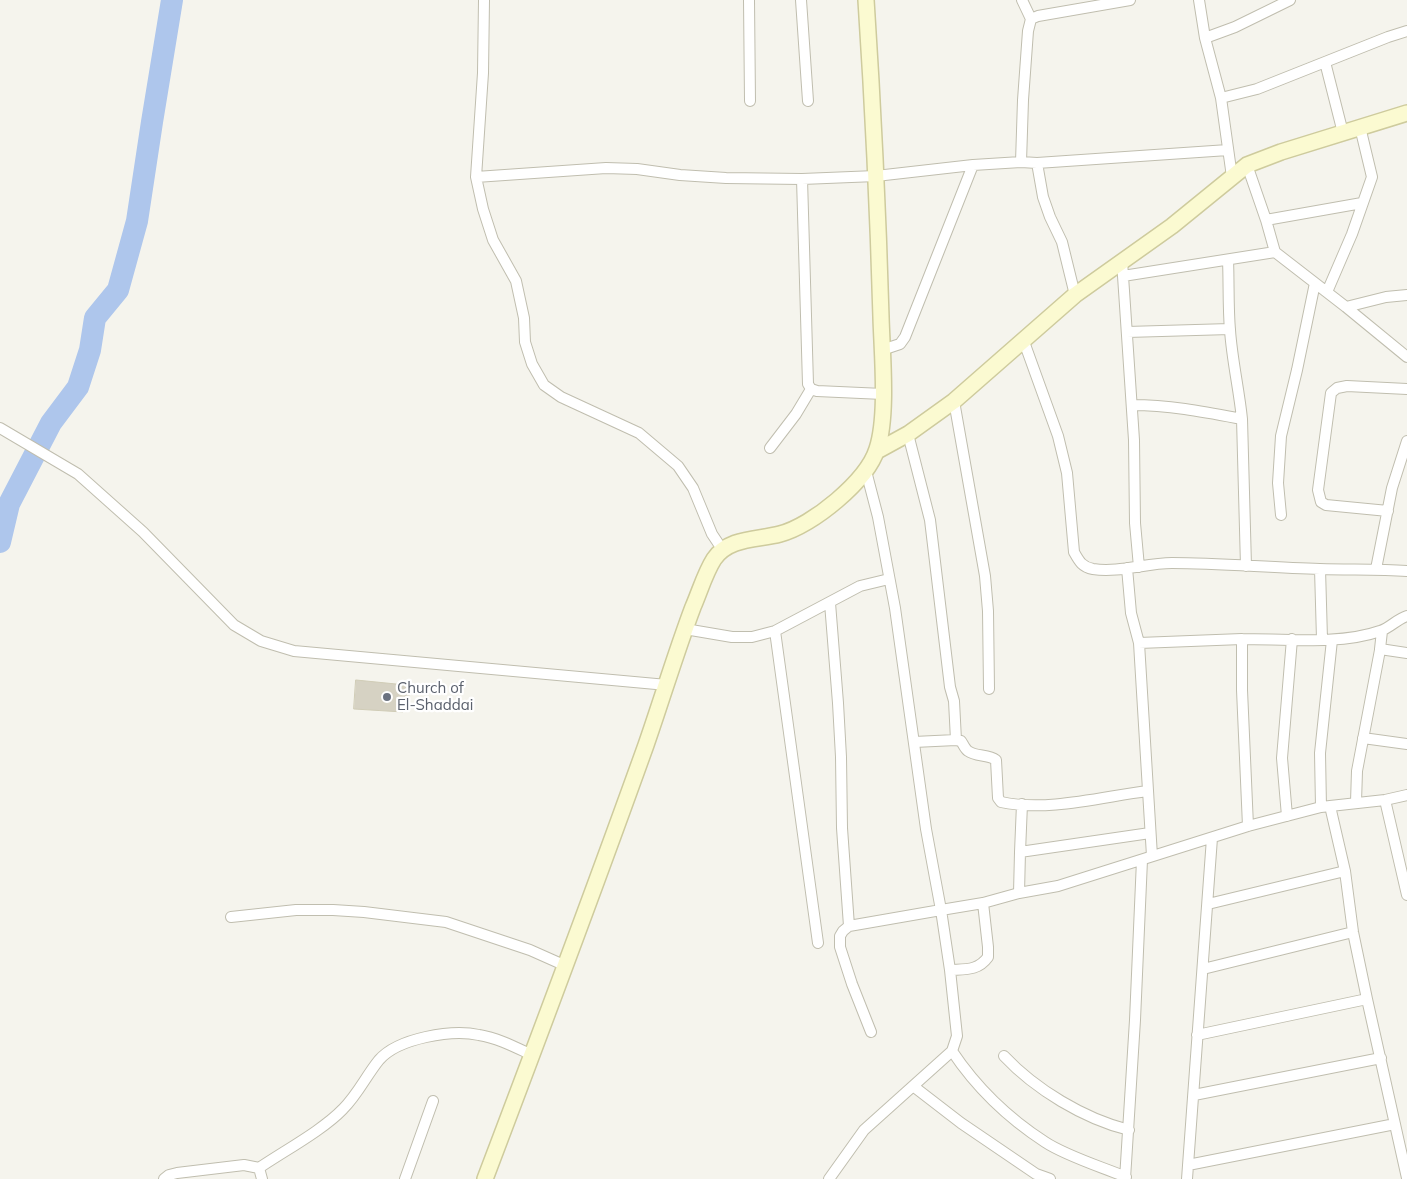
<!DOCTYPE html>
<style>
body{margin:0}
canvas{display:block;background:#f5f4ed}
</style>
<canvas width="1407" height="1179"></canvas>
<script>
const ctx = document.querySelector('canvas').getContext('2d');
ctx.lineJoin = 'round';
function stroke(path, color, width, dash) { ctx.strokeStyle = color; ctx.lineWidth = width; ctx.lineCap = dash ? 'butt' : 'round'; ctx.setLineDash(dash || []); ctx.stroke(path); }
function fillPath(path, color) { ctx.fillStyle = color; ctx.fill(path, 'evenodd'); }
function write(font, color, halo, rows, align = 'center') {
  ctx.font = font + ' Mulish,sans-serif'; ctx.lineWidth = 4.5; ctx.setLineDash([]); ctx.textBaseline = 'middle'; ctx.strokeStyle = halo; ctx.fillStyle = color; for (const [text, x, y, turn = 0] of rows) {
    ctx.save(); ctx.translate(x, y); ctx.rotate((+turn || 0) * Math.PI / 180); ctx.textAlign = isNaN(turn) ? turn : align; if (halo) ctx.strokeText(text, 0, 0); ctx.fillText(text, 0, 0); ctx.restore();
  }
}
stroke(new Path2D(`
 M0,542l9,-38 42,-81 27,-36 12,-37 5,-32 23,-28 19,-69 15,-99 20,-122`), '#aec6ec', 22);
const building = new Path2D(`
 M356,680l50,5v6l3,2v11l-5,1 -1,7 -49,-3z`);
fillPath(building, '#d6d2c3');
stroke(building, '#d0ccb6', 1);
const street = new Path2D(`
 M484,0l-1,73 -7,104 7,32 10,31 23,41 8,37 1,24 7,22 12,21 17,12 78,36 39,33 15,22 19,46 10,15
 M749,0l1,101
 M801,0l7,101
 M1022,0l9,19
 M1199,0l6,38 16,60 11,79
 M1205,38l30,-11 55,-27
 M1325,62l18,71
 M1221,98l36,-9 131,-52 19,-6
 M1021,162l2,-62 5,-69 3,-12 7,-3 92,-16
 M1037,163l6,34 7,20 12,25 13,53
 M1247,165l19,55 9,32 71,55 61,50
 M476,177l130,-9 31,1 43,6 46,3 76,1 74,-3 97,-11 48,-3 16,1 191,-13
 M802,179l6,205 3,5 6,2 66,3
 M1266,220l96,-17
 M1228,260c1,23 0,47 2,70 2,30 9,59 12,89l4,147
 M1122,261l12,179 1,83 4,44
 M1123,276l152,-24
 M1327,292l25,-58 20,-57 -12,-50
 M1346,307l40,-10 21,-2
 M1127,332l103,-3
 M1023,339l35,97 9,37 7,79c5,9 8,15 19,17 26,4 53,-6 79,-6 49,0 99,5 148,6 29,1 58,0 87,2
 M882,350l18,-6 5,-7 68,-172
 M954,401l31,175 3,35 1,78
 M1132,405c38,0 73,7 110,14
 M0,428l78,46 65,58 91,93 27,16 33,10 373,34
 M908,434l22,86 20,167 4,14 2,39
 M770,448l26,-34 15,-25
 M866,471l12,46 17,91 31,221 15,81 42,-7 36,-10 39,-7 190,-60 73,-19 64,-7 22,-5
 M1388,511l-62,-6 -5,-3 -3,-12 13,-97 6,-5 10,-2 60,3
 M1281,515l-3,-32 3,-47 16,-66 18,-87
 M1127,568l4,45 8,30 13,213
 M1320,569l2,70
 M1376,569l16,-81 15,-47
 M830,603l8,100 3,54 1,71 7,98
 M685,629l47,8h20l23,-6 85,-45 29,-7
 M775,631l43,312
 M1382,631l-2,18 27,4
 M1139,643l103,-4
 M1363,738l44,6
 M914,742l42,-2 5,1c2,3 4,8 7,10 8,6 20,3 28,9l2,38 3,4c46,10 100,-5 146,-11
 M1385,800l22,95
 M1356,802l1,-31 23,-121
 M1022,804l-2,48 130,-19
 M1330,806l15,65 8,61 14,67 40,179
 M1321,807l-1,-54 12,-113
 M1287,816l-5,-58 10,-119
 M1248,826l-6,-136v-51c42,0 99,6 138,-8 10,-3 17,-12 27,-15
 M1019,893l1,-41
 M1208,904l137,-33
 M231,917l65,-7h37l31,2 82,10 84,28 36,16
 M1203,969l150,-37
 M950,970c15,-1 28,1 38,-13v-10l-5,-44
 M1197,1035l170,-36
 M952,1051c24,36 56,67 93,91 21,14 57,25 81,35
 M1004,1056c31,33 80,63 125,74
 M913,1086l48,37 75,51 14,5
 M1194,1095l187,-37
 M1188,1165l207,-41
 M259,1168c25,-17 64,-38 84,-59 15,-15 23,-33 36,-49 19,-22 73,-31 100,-25 19,3 36,12 53,20
 M164,1179l5,-4 8,-2 67,-8 15,3 3,11
 M405,1179l28,-78
 M829,1179l35,-49 88,-79 5,-15 -7,-66 -9,-60 -92,16 -6,5 -3,5v11l12,37 19,48
 M1125,1179l10,-159 7,-160
 M1187,1179l25,-341`);
const secondary = new Path2D(`
 M877,451l31,-17 46,-33 121,-106 97,-69 75,-61 34,-13 126,-39
 M485,1179c55,-145 109,-289 161,-434 16,-46 30,-93 47,-138 7,-16 12,-34 21,-48 15,-22 44,-19 66,-25 32,-8 87,-53 97,-85 11,-34 5,-95 4,-132 -3,-106 -8,-211 -15,-317`);
stroke(street, '#c0beaf', 12);
stroke(secondary, '#cecb9d', 18);
stroke(street, '#fff', 10);
stroke(secondary, '#fbfad1', 15);
for (const [x, y, r, color] of [
 [387,697,5,"#6b7280"]
]) { const dot = new Path2D(); dot.arc(x, y, r, 0, 2 * Math.PI); ctx.fillStyle = color; ctx.fill(dot); stroke(dot, '#fff', 2); }
write('15px', '#5b616d', '#fff', [
 ["Church of",397,688],
 ["El-Shaddai",397,705]
], 'left');
</script>
